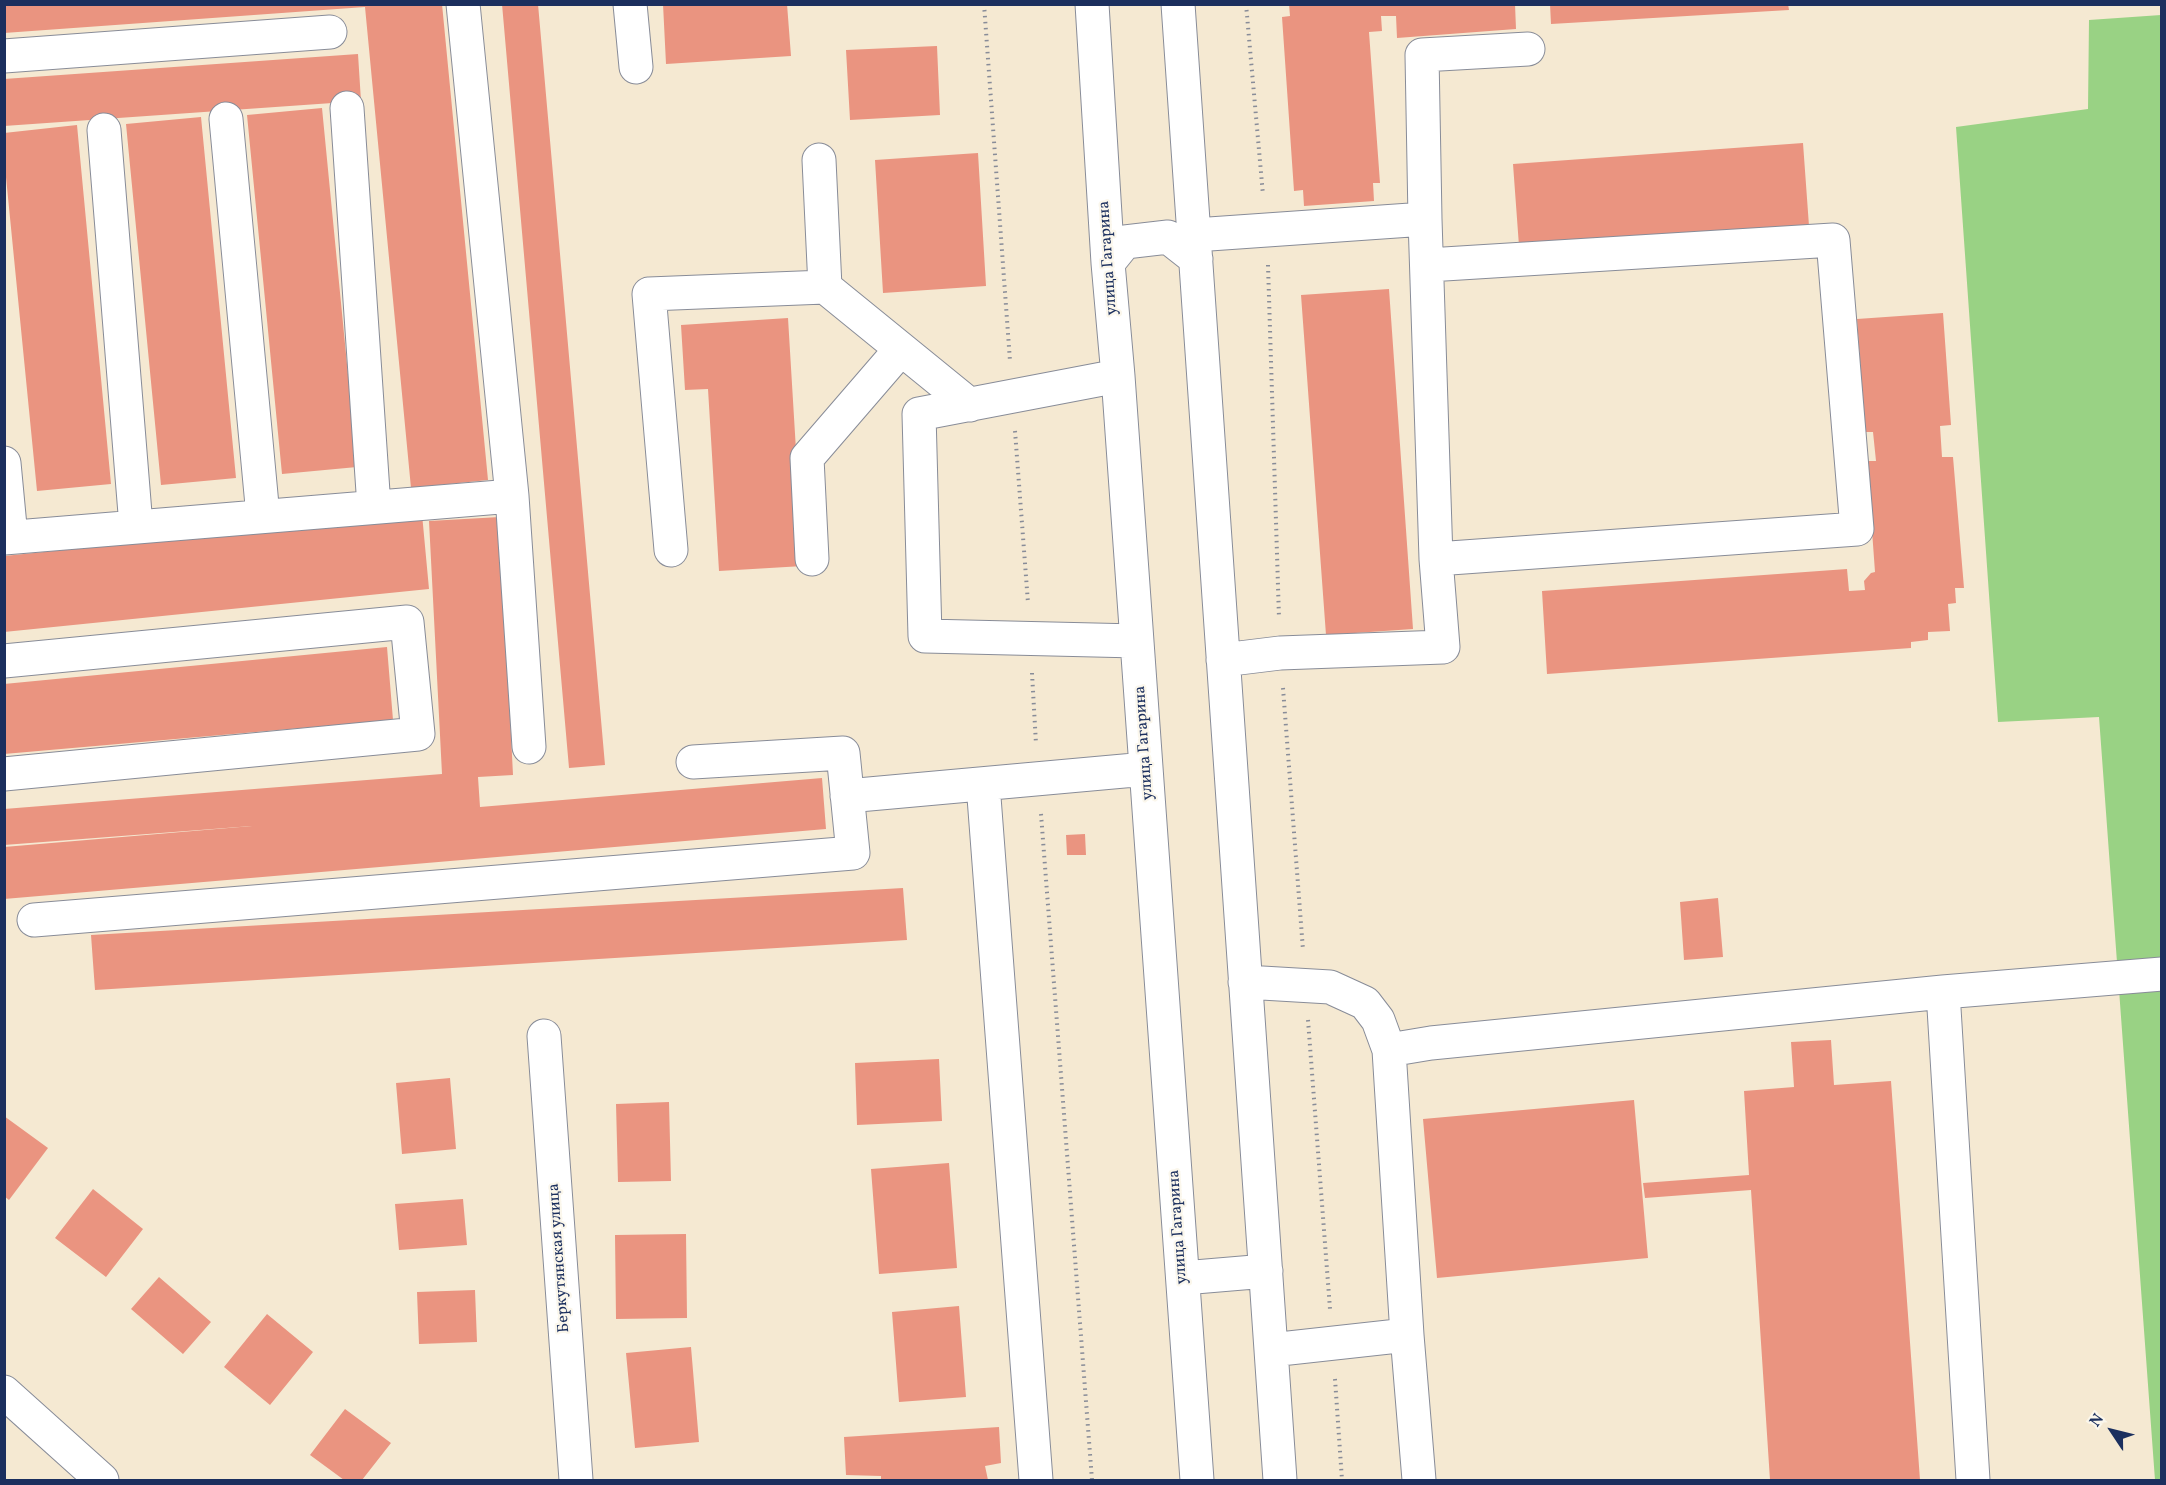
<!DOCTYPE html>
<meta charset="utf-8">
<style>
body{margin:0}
#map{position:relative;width:2166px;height:1485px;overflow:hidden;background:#f5e9d2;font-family:Vollkorn,serif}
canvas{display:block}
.frame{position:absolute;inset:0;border:6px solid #1b2f5e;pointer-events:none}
.north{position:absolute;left:2082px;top:1401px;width:60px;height:60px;-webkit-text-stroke:4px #fbf7ec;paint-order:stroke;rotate:305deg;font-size:16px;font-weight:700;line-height:24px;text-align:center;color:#1b2f5e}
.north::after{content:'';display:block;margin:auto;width:21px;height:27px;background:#1b2f5e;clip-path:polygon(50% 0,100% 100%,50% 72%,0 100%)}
</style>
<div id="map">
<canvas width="2166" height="1485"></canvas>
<div class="frame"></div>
<div class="north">N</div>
</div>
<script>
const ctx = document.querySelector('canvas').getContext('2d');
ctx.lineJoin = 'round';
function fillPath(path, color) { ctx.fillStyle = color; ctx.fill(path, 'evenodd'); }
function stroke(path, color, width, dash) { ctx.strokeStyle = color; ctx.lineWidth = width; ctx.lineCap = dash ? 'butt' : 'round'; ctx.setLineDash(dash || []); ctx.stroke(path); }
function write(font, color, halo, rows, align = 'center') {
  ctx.font = font + ' Vollkorn,serif'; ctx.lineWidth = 4.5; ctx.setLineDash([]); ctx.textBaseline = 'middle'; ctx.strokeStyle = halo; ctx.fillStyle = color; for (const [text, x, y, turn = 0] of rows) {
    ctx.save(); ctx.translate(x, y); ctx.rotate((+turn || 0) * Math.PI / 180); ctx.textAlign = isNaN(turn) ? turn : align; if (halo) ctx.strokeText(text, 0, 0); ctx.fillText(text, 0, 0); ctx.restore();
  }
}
fillPath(new Path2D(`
 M2161,15v1465h-6l-56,-763 -101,5 -42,-595 132,-18 1,-89z`), '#99d284');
fillPath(new Path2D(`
 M4,4h438l46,476 -77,8 -46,-481 -361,26z
 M502,4h36l67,761 -36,3z
 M663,4h124l4,52 -125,8z
 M1289,4h226l1,25 -119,9 -1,-22h-15l1,15 -13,1 11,151h-7l1,18 -70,5 -1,-16 -9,1 -12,-174 8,-1z
 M1550,4h238l1,6 -238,14z
 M937,46l3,69 -90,5 -4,-70z
 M358,54l3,47 -357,25v-47z
 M322,108l35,359 -75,7 -35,-359z
 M201,117l35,361 -75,7 -35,-361z
 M77,125l34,359 -74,7 -33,-334v-24z
 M1803,143l6,83 -290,20 -6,-82z
 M978,153l8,133 -103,7 -8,-133z
 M1389,289l24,340 -87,6 -25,-340z
 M1943,313l8,112 -11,1 2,31h11l11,131h-9l1,15 -8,1 2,27 -22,1v8l-17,2v6l-364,26 -5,-83 305,-22 2,22 16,-1 -1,-9 7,-8 4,-1 -8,-111h9l-3,-29h-8l-8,-113z
 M788,318l15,248 -84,5 -11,-182 -23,1 -4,-65z
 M422,514l7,75 -425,43v-76z
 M500,517l13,258 -35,2 2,30 342,-29 4,51 -822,70v-52l248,-21 -248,19v-36l438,-35 -13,-253z
 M387,647l6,73 -389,34v-70z
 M1085,834l1,21h-19l-1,-20z
 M903,888l4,52 -812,50 -4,-55z
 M1718,898l5,59 -39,3 -4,-58z
 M1831,1040l3,45 57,-4 29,399h-150l-19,-290 -106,8 -2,-15 106,-8 -5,-84 50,-4 -3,-45z
 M939,1059l3,62 -85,4 -2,-62z
 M450,1078l6,71 -54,5 -6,-71z
 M1634,1100l14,158 -211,20 -14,-159z
 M669,1102l2,79 -53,1 -2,-78z
 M4,1116l44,32 -39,52 -5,-4z
 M949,1163l8,105 -78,6 -8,-105z
 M93,1189l50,40 -37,48 -51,-39z
 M463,1199l4,46 -68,5 -4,-46z
 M686,1234l1,84 -71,1 -1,-84z
 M159,1277l52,45 -28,32 -52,-45z
 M475,1290l2,52 -58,2 -2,-52z
 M959,1306l7,91 -67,5 -7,-90z
 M267,1314l46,38 -43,53 -46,-38z
 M691,1347l8,95 -64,6 -9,-95z
 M345,1409l46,34 -29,37h-18l-34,-25z
 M999,1427l2,36 -16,3 3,14h-107v-4l-35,-1 -2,-38z`), '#ea9480');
const minor = new Path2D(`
 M463,4l49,492 17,251
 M630,4l6,63
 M1092,4l16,259 10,113 79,1104
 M1178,4l102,1476
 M4,56l326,-24
 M347,108l27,399
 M226,119l37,397
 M104,130l32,396
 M819,160l6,127 145,118
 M1425,219l-3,-164 106,-6
 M1195,235l230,-16 11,340 7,88 -163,6 -57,7
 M1108,263l17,-21 43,-5 28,22
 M1428,265l405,-25 24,289 -421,30
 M1118,376l-199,38 6,222 212,5
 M4,463l7,74
 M4,538l508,-42
 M671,550l-22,-256 176,-7
 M812,559l-5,-101 94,-109
 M4,661l403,-39 11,112 -414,40
 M983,784l53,696
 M847,796l299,-27
 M34,920l819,-67 -10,-100 -150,9
 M1245,982l85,5 35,16 13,17 11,30 42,-7 512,-51 219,-18
 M1943,992l30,488
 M544,1036l32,444
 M1389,1050l18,285
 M1183,1278l83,-7
 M1271,1350l136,-15 12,145
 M4,1392l98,88`);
stroke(minor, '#888c98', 35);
stroke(new Path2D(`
 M984,4l26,357
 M1246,4l17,191
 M1268,265l11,353
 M1015,431l13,172
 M1032,673l4,71
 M1283,688l20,262
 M1041,814l51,666
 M1308,1020l22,289
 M1335,1379l7,101`), '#888c98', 4, [1.5, 4.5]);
stroke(minor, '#fff', 33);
write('16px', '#1b2f5e', '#fbf7ec', [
 ["улица Гагарина",1109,258,-94],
 ["улица Гагарина",1145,743,-94],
 ["улица Гагарина",1179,1227,-94],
 ["Беркутянская улица",560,1258,-94]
]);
</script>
